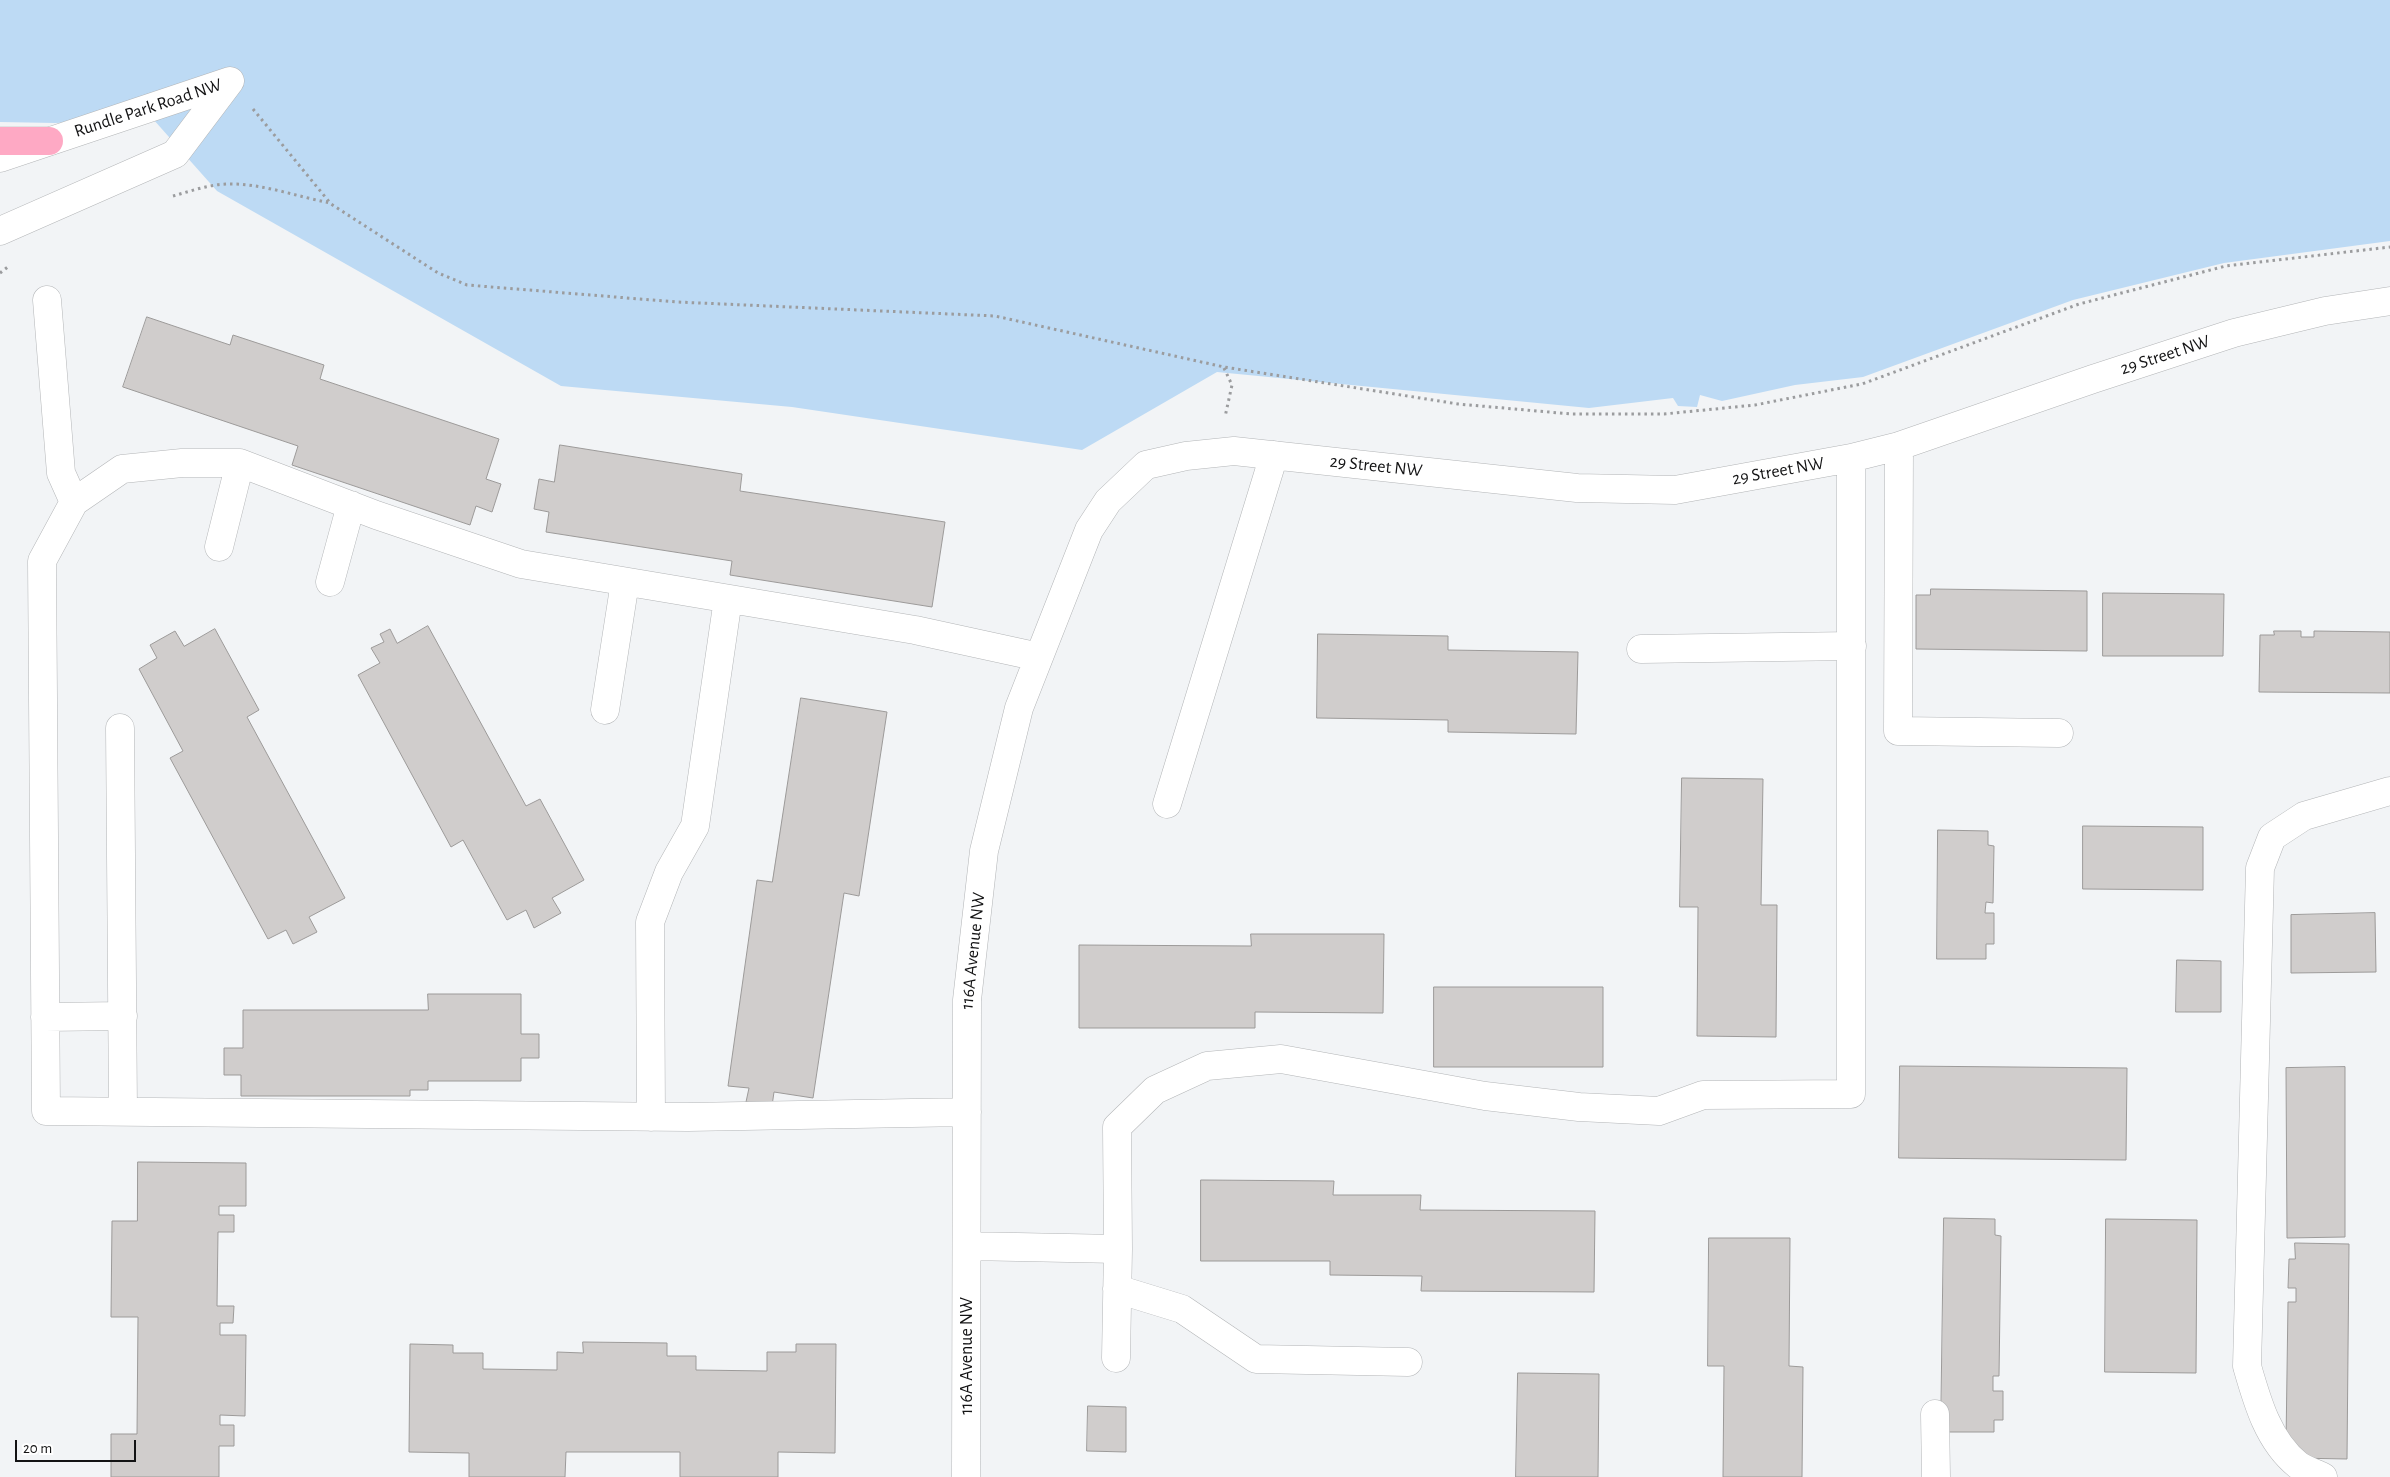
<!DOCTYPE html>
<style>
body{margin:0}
#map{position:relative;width:2390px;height:1477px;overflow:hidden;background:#f2f4f6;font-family:"Alegreya Sans",sans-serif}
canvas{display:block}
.scale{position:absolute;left:15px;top:1440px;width:121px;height:22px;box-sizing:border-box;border:2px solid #131314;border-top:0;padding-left:6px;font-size:15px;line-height:18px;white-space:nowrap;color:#131314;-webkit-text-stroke:4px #fff;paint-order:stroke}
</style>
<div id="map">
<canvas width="2390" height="1477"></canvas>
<div class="scale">20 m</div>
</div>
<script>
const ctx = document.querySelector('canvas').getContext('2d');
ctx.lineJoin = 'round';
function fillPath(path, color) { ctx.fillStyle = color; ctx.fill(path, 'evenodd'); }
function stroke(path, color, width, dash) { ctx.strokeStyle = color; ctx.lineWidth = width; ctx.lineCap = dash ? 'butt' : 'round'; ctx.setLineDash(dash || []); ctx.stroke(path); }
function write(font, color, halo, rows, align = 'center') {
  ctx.font = font + ' "Alegreya Sans",sans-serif'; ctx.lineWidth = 5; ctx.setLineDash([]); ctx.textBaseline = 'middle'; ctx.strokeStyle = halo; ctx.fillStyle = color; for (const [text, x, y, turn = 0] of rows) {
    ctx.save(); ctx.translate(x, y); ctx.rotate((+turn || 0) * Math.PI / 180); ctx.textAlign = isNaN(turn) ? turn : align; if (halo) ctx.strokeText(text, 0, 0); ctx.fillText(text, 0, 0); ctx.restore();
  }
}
fillPath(new Path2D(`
 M0,0h2390v241l-166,22 -151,37 -210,77 -68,8 -73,16 -22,-6 -3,12 -19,-1 -5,-8 -84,10 -372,-36 -135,78 -290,-43 -231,-21 -344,-195 -64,-72 -98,4 -55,-1z`), '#bddaf4');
const building = new Path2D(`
 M147,317l83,28 3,-10 91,30 -4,14 179,60 -13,40 15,5 -9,28 -16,-6 -6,19 -178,-60 6,-19 -175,-59z
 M560,445l182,29 -2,17 205,31 -13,85 -202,-32 2,-14 -186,-29 3,-20 -15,-3 5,-30 15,3z
 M1931,589l156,2v60l-171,-2v-54h14z
 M2103,593l121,1 -1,62h-120z
 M428,626l98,180 14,-7 44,81 -32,18 9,15 -27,15 -8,-18 -19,10 -44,-80 -12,7 -93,-172 22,-12 -9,-15 13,-6 -4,-8 10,-5 7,14z
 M215,629l44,81 -12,7 98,181 -36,19 8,15 -24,12 -7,-14 -18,9 -98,-181 13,-7 -44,-82 18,-11 -7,-13 25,-14 9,15z
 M2274,631h27v6h13v-6l76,1v61l-131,-1 1,-57h14z
 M1318,634l130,2v14l130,2 -2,82 -128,-2v-12l-131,-2z
 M801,698l86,14 -28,184 -15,-3 -31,205 -39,-6 -2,14 -26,-4 3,-14 -21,-2 29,-206 15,2z
 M1682,778l81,1 -2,126h16l-1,132 -79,-1 1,-129h-18z
 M2083,826l120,1v63l-120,-1z
 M1938,830l50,1v14l6,1 -1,57 -7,-1 -1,11h9v31h-8v15h-49z
 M2375,913l1,59 -85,1v-58z
 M1251,934h133l-1,79 -128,-1v16h-176v-83l172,1z
 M2177,960l44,1v51h-45z
 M1434,987h169v80h-169z
 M428,994h93v40h18v24h-18v23h-93v9h-18v6h-169v-21h-17v-27h19v-38h185z
 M1900,1066l227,2 -1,92 -227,-2z
 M2345,1067v170l-58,1 -1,-170z
 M138,1162l108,1v43h-27v9h15v17h-16l-1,74h17l-1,17h-13v12h26l-1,81 -25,-1v10h14v21h-15v31h-108v-43h26l1,-117h-27l1,-96h25z
 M1201,1180l133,1 -1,14h88l-1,15 175,1 -1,81 -173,-1 1,-15 -92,-1v-14h-129z
 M1944,1218l51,1v16l6,1 -2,140h-6v15h10v29h-9v12h-53z
 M2106,1219l91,1 -1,153 -91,-1z
 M1709,1238h81l-1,128 14,1 -1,110h-79l1,-111h-16z
 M2295,1243l54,1 -2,215 -53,-1 -8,-15 2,-141h8v-14h-8l1,-29h6z
 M583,1342l84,1v13h29v14l71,1v-19h29v-8h40l-1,109 -57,-1v25h-98v-25h-114l-1,25h-96v-24l-60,-1 1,-108 43,1v8h30v16l74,1v-18l26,1z
 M1518,1373l81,1 -1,103h-82z
 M1088,1406l38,1v45l-39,-1z`);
fillPath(building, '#d0cdcc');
stroke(building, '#9c9a99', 1);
const minor = new Path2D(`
 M0,158l230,-77 -55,73 -175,77
 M47,300l14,173 13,29
 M1899,446l-1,285 161,2
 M219,547l21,-84
 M330,582l21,-77
 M1641,649l211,-3
 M605,710l20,-128
 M120,728l3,383
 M1167,804l107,-349
 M45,1017l78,-1
 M967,1112l-279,5 -642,-6 -4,-550 32,-59 48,-33 60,-6h58l136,52 145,49 394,66 124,27
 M651,1117l-1,-195 19,-50 26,-46 33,-227
 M967,1246l151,3 -1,-122 38,-37 52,-24 74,-7 204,37 94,11 80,4 44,-16 148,-1v-636
 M1117,1289l65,20 74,50 152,3
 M1116,1358l2,-109
 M1935,1414l1,63
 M966,1477l1,-477 17,-149 35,-143 70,-178 19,-29 38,-36 40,-9 48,-5 343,37 98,2 176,-32 48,-12 194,-67 141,-46 91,-22 65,-10
 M2323,1477c-8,-4 -18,-7 -25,-12 -30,-24 -41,-64 -51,-99l13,-498 12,-31 32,-21 86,-25`);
const major = new Path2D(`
 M0,141h49`);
stroke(minor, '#b3b5b7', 29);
stroke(major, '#d0d0d0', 29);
stroke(new Path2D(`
 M253,109l78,95 107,69 29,12 210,17 318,14 229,51 234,37 113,10h93l91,-9 107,-21 217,-80 147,-38 164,-19
 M173,196c18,-5 37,-12 56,-12 31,-1 70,13 101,19
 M0,273l9,-7
 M1224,368l8,17 -7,32`), '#9b9c9e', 3, [2.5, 4]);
stroke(minor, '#fff', 28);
stroke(major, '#fea9c4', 28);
write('18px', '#131314', '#fff', [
 ["Rundle Park Road NW",148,108,-18],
 ["29 Street NW",2165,355,-18],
 ["29 Street NW",1376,466,6],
 ["29 Street NW",1778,471,-10],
 ["116A Avenue NW",973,951,-84],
 ["116A Avenue NW",967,1356,-90]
]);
</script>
